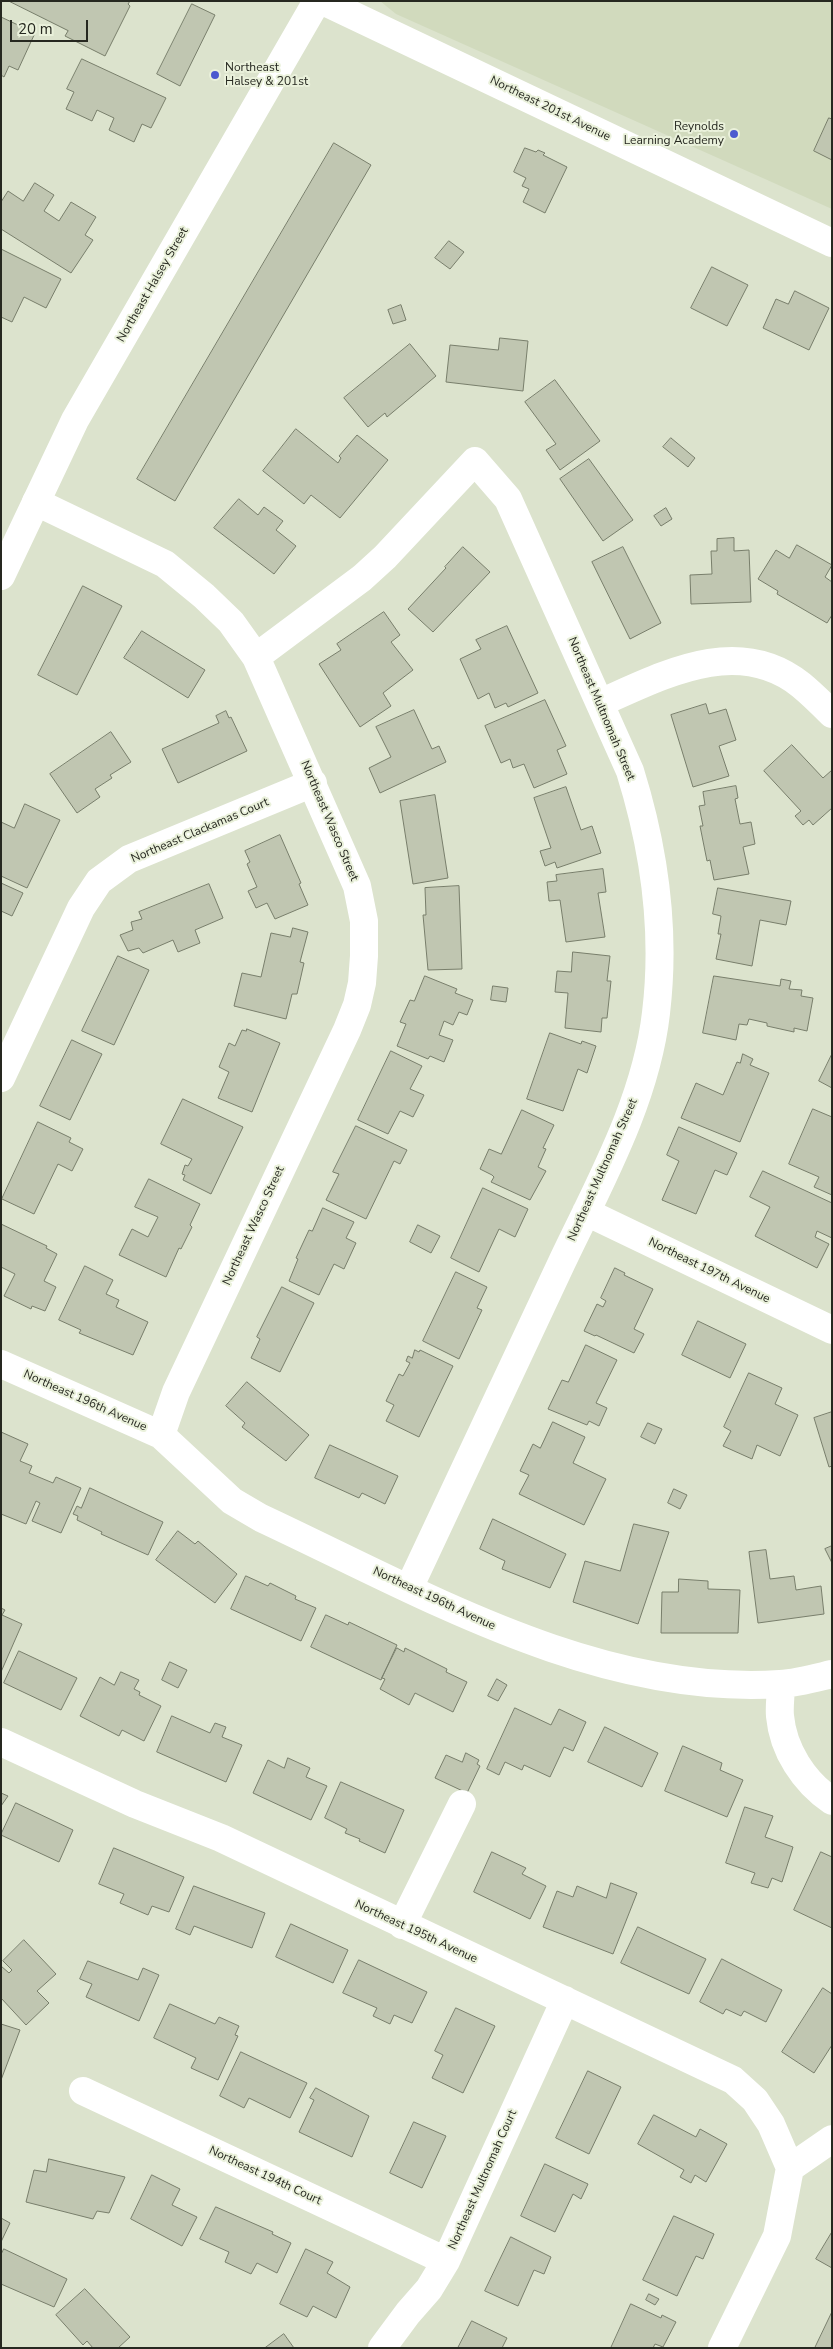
<!DOCTYPE html>
<style>
body{margin:0}
#map{position:relative;width:833px;height:2349px;overflow:hidden;background:#dce3cd;font-family:"Nunito Sans",sans-serif}
canvas{display:block}
.frame{position:absolute;inset:0;border:2px solid #262820;pointer-events:none}
.scale{position:absolute;left:10px;top:20px;width:78px;height:22px;box-sizing:border-box;border:2px solid #262820;border-top:0;padding-left:6px;font-size:15px;line-height:18px;white-space:nowrap;color:#262820;-webkit-text-stroke:4px #eaf1db;paint-order:stroke}
</style>
<div id="map">
<canvas width="833" height="2349"></canvas>
<div class="frame"></div>
<div class="scale">20 m</div>
</div>
<script>
const ctx = document.querySelector('canvas').getContext('2d');
ctx.lineJoin = 'round';
function fillPath(path, color) { ctx.fillStyle = color; ctx.fill(path, 'evenodd'); }
function stroke(path, color, width, dash) { ctx.strokeStyle = color; ctx.lineWidth = width; ctx.lineCap = dash ? 'butt' : 'round'; ctx.setLineDash(dash || []); ctx.stroke(path); }
function write(font, color, halo, rows, align = 'center') {
  ctx.font = font + ' "Nunito Sans",sans-serif'; ctx.lineWidth = 4; ctx.setLineDash([]); ctx.textBaseline = 'middle'; ctx.strokeStyle = halo; ctx.fillStyle = color; for (const [text, x, y, turn = 0] of rows) {
    ctx.save(); ctx.translate(x, y); ctx.rotate((+turn || 0) * Math.PI / 180); ctx.textAlign = isNaN(turn) ? turn : align; if (halo) ctx.strokeText(text, 0, 0); ctx.fillText(text, 0, 0); ctx.restore();
  }
}
fillPath(new Path2D(`
 M380,1h452v208l-436,-195z`), '#d1dabd');
const building = new Path2D(`
 M9,1h121l-2,3 2,2 -25,50 -40,-20 3,-5z
 M192,4l23,11 -35,71 -23,-12z
 M1,17l34,16 -17,37 -9,-4 -5,11 -3,-2z
 M82,59l84,39 -15,30 -9,-4 -8,18 -25,-12 5,-12 -17,-8 -5,11 -26,-12 8,-17 -7,-3z
 M829,118l3,1v41l-18,-9z
 M334,143l37,22 -196,336 -38,-22z
 M525,148l11,4 2,-2 7,3 -2,2 24,12 -22,46 -22,-11 6,-13 -7,-3 4,-8 -12,-6z
 M35,183l19,12 -10,16 15,10 12,-19 25,15 -11,18 8,5 -22,33 -70,-44v-27l7,-11 15,10z
 M449,241l15,11 -14,17 -15,-11z
 M1,249l60,30 -15,29 -22,-11 -12,25 -11,-5z
 M712,267l36,18 -21,41 -36,-18z
 M795,291l34,17 -20,42 -46,-22 13,-29 12,5z
 M401,305l5,15 -13,4 -5,-14z
 M500,338l28,3 -5,50 -77,-9 4,-37 48,5z
 M410,344l26,32 -49,41 -2,-4 -17,14 -24,-29z
 M555,380l45,61 -40,29 -14,-20 10,-6 -31,-42z
 M296,429l42,34 3,-5 -2,-2 18,-21 31,25 -48,58 -29,-23 -7,9 -41,-33z
 M671,438l24,20 -7,9 -25,-20z
 M589,459l44,61 -30,21 -43,-62z
 M239,499l19,16 6,-8 19,14 -7,9 20,16 -22,28 -60,-46z
 M666,508l6,11 -11,7 -7,-10z
 M734,538v13l15,-1 2,52 -60,2 -1,-29 22,-1 -1,-23h6v-12z
 M797,545l35,20 -7,12 7,5v33l-5,8 -50,-29 1,-3 -20,-12 18,-29 13,8z
 M463,547l27,25 -57,60 -25,-23 38,-41 -1,-1z
 M623,547l38,76 -31,16 -38,-77z
 M83,586l39,20 -45,89 -39,-20z
 M384,612l16,23 -9,7 22,28 -30,23 8,13 -31,21 -41,-63 22,-14 -4,-6z
 M507,626l31,67 -30,14 -2,-4 -11,5 -6,-15 -11,6 -18,-40 21,-10 -5,-9z
 M142,631l63,39 -17,28 -64,-40z
 M545,700l21,46 -9,4 10,24 -33,14 -10,-24 -11,4 -3,-9 -9,4 -16,-37z
 M706,704l3,10 17,-5 10,31 -17,6 10,30 -36,11 -22,-72z
 M414,710l18,39 7,-3 7,16 -66,31 -11,-25 22,-11 -15,-30z
 M226,711l3,7 2,-1 16,34 -69,32 -16,-34 57,-26 -3,-7z
 M111,732l20,30 -21,13 2,3 -17,11 5,8 -23,16 -27,-39z
 M792,745l31,33 9,-8v38l-19,17 -4,-5 -6,5 -8,-9 6,-5 -37,-40z
 M736,786l2,12 -3,1 5,25 11,-2 4,22 -12,3 6,27 -35,6 -4,-20 -3,1 -7,-35h3l-4,-20 6,-1 -2,-13z
 M566,787l15,43 11,-4 9,27 -44,15 -2,-6 -10,4 -5,-15 11,-3 -17,-50z
 M435,795l13,83 -35,6 -13,-83z
 M25,804l35,16 -33,68 -26,-12v-54l13,6z
 M280,835l21,48 -2,1 9,21 -33,14 -8,-16 -11,5 -8,-17 9,-4 -10,-23 3,-2 -5,-11z
 M603,869l3,23 -8,1 7,44 -39,5 -6,-42 -11,1 -2,-19 10,-1 -1,-6z
 M1,883l22,10 -11,23 -11,-5z
 M209,884l14,34 -28,12 5,13 -22,9 -5,-12 -30,13 -4,-5 -11,3 -8,-16 13,-5 -2,-8 11,-3 -3,-7z
 M459,886l3,83 -34,1 -5,-55h3l-1,-27z
 M718,888l73,13 -5,24 -26,-5 -8,46 -36,-7 5,-25h-3l3,-18 -8,-2z
 M293,928l15,4 -8,30 4,1 -7,31h-5l-6,25 -52,-13 8,-33 19,4 10,-44 19,4z
 M573,952l37,4 -3,25h4l-4,37h-5l-1,14 -36,-4 3,-35 -13,-1 2,-21 14,1z
 M118,956l31,14 -35,75 -32,-14z
 M425,976l32,13 -2,4 18,7 -6,15 -8,-3 -6,13 -9,-4 -5,14 14,5 -9,22 -14,-6 -2,3 -31,-13 9,-22 -6,-2 10,-22 4,1z
 M714,976l66,10 1,-7 10,2 -2,8 13,1 -1,6 12,2 -6,33 -13,-3v4l-27,-6v-3l-18,-4 -2,6 -8,-1 -3,16 -33,-7z
 M493,986l15,2 -2,14 -15,-2z
 M247,1029l33,14 -28,69 -34,-14 11,-26 -10,-5 10,-24 6,3 7,-16 4,1z
 M550,1033l31,11 1,-3 14,5 -9,27 -9,-4 -15,42 -36,-12z
 M72,1040l30,14 -32,66 -30,-14z
 M391,1051l31,15 -12,23 14,6 -11,22 -13,-6 -12,23 -30,-14z
 M743,1054l10,5 -3,6 19,8 -29,69 -59,-24 15,-35 27,12 14,-33 3,1z
 M832,1054v34l-13,-7z
 M183,1099l60,28 -32,67 -28,-14 2,-5 -3,-1 3,-9 3,1 4,-7 -31,-15z
 M813,1109l19,8v78l-18,-8 5,-10 -30,-13z
 M522,1110l32,15 -11,23 3,1 -8,18 8,4 -16,29 -39,-18 3,-5 -2,-2 -12,-6 9,-20 12,5z
 M38,1122l33,16 -2,4 14,7 -11,22 -14,-7 -24,50 -32,-15z
 M356,1126l51,24 -7,14 -6,-3 -28,58 -40,-19 13,-26 -6,-2z
 M679,1127l58,26 -10,22 -12,-5 -19,44 -34,-14 17,-39 -12,-6z
 M763,1171l69,32v35l-15,-7 -2,6 14,7 -12,24 -62,-32 15,-29 -20,-10z
 M149,1179l51,25 -10,21 2,2 -11,22 -2,-1 -13,29 -47,-22 13,-26 16,8 10,-20 -23,-10z
 M483,1188l45,21 -13,28 -16,-8 -20,43 -28,-14z
 M323,1208l31,14 -8,16 10,5 -12,26 -10,-5 -15,31 -30,-14 9,-22 -2,-1 13,-28 3,1z
 M1,1224l46,22 -1,2 11,6 -13,27 12,6 -11,24 -13,-5 -1,3 -27,-13 11,-22 -14,-7z
 M418,1225l22,11 -9,17 -21,-11z
 M85,1266l28,14 -7,14 13,6 -3,7 32,15 -15,33 -54,-22 2,-3 -22,-10z
 M615,1268l10,5 -1,2 29,14 -19,40 10,5 -10,19 -38,-18 -1,1 -11,-5 13,-27 6,3 3,-6 -5,-3z
 M456,1272l31,15 -10,21 5,2 -23,49 -36,-18z
 M282,1287l32,16 -34,69 -29,-14 9,-19 -3,-2z
 M698,1321l48,23 -16,34 -48,-23z
 M586,1345l31,15 -21,43 11,5 -8,18 -10,-5 -2,4 -39,-16 14,-29 6,2z
 M415,1350l4,2 1,-2 33,16 -34,71 -33,-16 8,-16 -8,-4 13,-27 4,2 7,-13 -4,-2 2,-5 4,2z
 M749,1373l33,15 -7,16 23,11 -18,41 -23,-11 -5,14 -29,-13 8,-15 -7,-4z
 M247,1382l62,53 -23,26 -44,-34 3,-4 -19,-17z
 M832,1412v54l-3,1 -15,-49z
 M553,1422l32,15 -12,26 33,16 -22,46 -65,-31 10,-19 -9,-4 13,-27 7,4z
 M648,1423l14,6 -7,15 -14,-7z
 M1,1432l27,12 -8,17 12,5 -3,7 24,10 3,-6 25,11 -20,45 -29,-12 8,-18 -4,-2 -10,23 -25,-10z
 M330,1445l68,31 -13,28 -23,-11 -3,5 -44,-20z
 M90,1488l73,34 -15,33 -47,-21 1,-2 -25,-12 1,-4 -5,-2 4,-8 4,2z
 M674,1489l13,6 -7,14 -12,-6z
 M493,1519l73,35 -16,34 -48,-19 3,-8 -25,-12z
 M634,1524l35,8 -31,92 -65,-22 12,-41 35,10z
 M178,1531l17,13 3,-3 39,33 -22,29 -59,-43z
 M832,1546v17l-7,-14z
 M766,1550l4,29 24,-3 2,14 25,-4 3,28 -66,9 -9,-71z
 M246,1576l22,10 2,-3 26,13 -1,3 21,9 -15,33 -70,-32z
 M679,1579l29,2v8l32,1 -2,43h-77l1,-41h16z
 M1,1608l4,2 -3,5 20,9 -21,48z
 M326,1615l22,10 1,-3 48,23 -16,35 -70,-33z
 M397,1648l7,4 1,-4 42,21 -1,3 21,10 -14,30 -38,-19 -6,12 -29,-16 5,-10 -3,-1z
 M19,1651l58,27 -16,32 -57,-27z
 M170,1662l17,8 -9,18 -16,-8z
 M121,1672l18,8 -5,9 6,3 -1,3 22,11 -17,35 -22,-11 -3,6 -39,-20 20,-39 14,8z
 M497,1679l10,6 -9,16 -10,-5z
 M515,1708l36,17 8,-16 27,13 -13,29 -9,-4 -14,30 -26,-12 -2,5 -17,-8 -6,13 -12,-6z
 M172,1716l38,17 5,-10 11,4 -4,10 20,8 -16,37 -69,-30z
 M605,1727l53,26 -16,34 -54,-25z
 M683,1746l39,17 -2,7 23,10 -16,37 -62,-26z
 M466,1753l13,7 -2,4 3,2 -13,27 -32,-15 11,-23 16,7z
 M288,1758l22,10 -4,9 21,9 -16,34 -58,-27 15,-33 16,8z
 M341,1782l63,28 -19,43 -26,-12 1,-2 -15,-6 2,-4 -22,-11z
 M1,1793l7,3 -7,10z
 M16,1803l57,27 -14,32 -58,-27z
 M745,1807l28,9 -8,21 28,10 -11,35 -10,-4 -4,10 -17,-5 4,-10 -29,-10z
 M114,1848l70,29 -15,35 -17,-6 -4,9 -28,-12 4,-9 -25,-10z
 M492,1852l34,16 -4,6 24,12 -16,33 -56,-27z
 M821,1852l11,5v71l-38,-18z
 M611,1883l26,10 -24,61 -70,-27 14,-36 16,6 4,-11 29,12z
 M194,1886l71,27 -13,35 -58,-22 -4,9 -14,-6z
 M291,1924l57,26 -15,33 -57,-26z
 M638,1927l68,32 -17,35 -68,-31z
 M24,1940l32,34 -19,17 12,12 -23,22 -25,-27v-32l8,7 3,-3 -9,-9z
 M722,1959l60,31 -16,32 -22,-11 -3,5 -15,-7 -3,5 -23,-12z
 M359,1960l68,32 -15,31 -18,-8 -4,9 -17,-8 4,-8 -34,-15z
 M88,1961l50,19 5,-12 16,7 -20,46 -53,-24 6,-13 -12,-5z
 M823,1988l9,6v51l-18,28 -32,-21z
 M170,2004l45,20 4,-7 20,9 -4,9 3,1 -20,44 -27,-12 5,-10 -42,-20z
 M456,2008l39,18 -32,67 -31,-15 11,-23 -8,-4z
 M1,2024l19,6 -19,50z
 M241,2052l66,31 -17,35 -41,-20 -5,10 -24,-12z
 M588,2071l33,16 -32,67 -33,-16z
 M316,2088l53,28 -17,41 -53,-25 15,-32 -4,-2z
 M654,2115l42,22 4,-8 27,15 -21,38 -11,-7 -4,8 -11,-6 4,-7 -46,-26z
 M414,2122l32,14 -24,52 -32,-15z
 M49,2159l76,18 -16,36 -12,-2 -4,8 -67,-17 8,-32 12,2z
 M545,2164l43,20 -7,15 -8,-5 -18,38 -34,-16z
 M152,2175l28,14 -8,16 25,12 -15,29 -51,-27z
 M216,2207l57,25 -1,2 19,9 -14,30 -20,-10 -6,11 -26,-12 4,-10 -29,-13z
 M674,2216l40,18 -11,25 -7,-3 -19,40 -34,-16z
 M1,2218l9,5 -9,19z
 M832,2232v36l-16,-9z
 M511,2237l40,20 -7,17 -10,-4 -16,36 -33,-15z
 M4,2249l63,30 -13,28 -53,-23v-29z
 M306,2249l27,13 -6,11 23,14 -14,31 -23,-12 -6,11 -27,-13z
 M85,2289l45,48 -12,11h-25l-6,-7 -4,4 -27,-30z
 M649,2294l10,5 -4,6 -9,-5z
 M631,2304l30,14 1,-3 14,7 -13,25 -8,-3 -2,4h-42z
 M832,2312v36h-17z
 M472,2321l35,17 -5,10h-44z
 M284,2334l10,14h-29z`);
fillPath(building, '#c0c6b1');
stroke(building, '#787e6b', 1);
stroke(new Path2D(`
 M36,502l129,62 39,32 27,26 25,35 101,229 7,35v35l-2,27 -5,22 -10,25 -171,362 -15,43
 M256,657l106,-79 23,-21 90,-96 33,38 122,272c25,80 36,159 26,242 -10,88 -57,171 -94,249 -51,109 -102,217 -153,326
 M600,703c62,-27 137,-69 201,-18 11,9 21,19 31,29
 M1,1078l80,-170 18,-27 30,-22 184,-76
 M586,1212l246,118
 M1,1364l160,71 71,66 29,17c161,75 335,178 519,166 17,-1 35,-6 52,-10
 M781,1684c0,11 -2,22 -1,32 3,34 24,66 52,85
 M1,1742l134,62 86,34 512,242 22,20 16,24 19,44
 M402,1925l60,-121
 M83,2091l363,170
 M382,2348l26,-35 21,-24 17,-28 119,-261
 M722,2348l55,-112 13,-68 42,-29`), '#fff', 28);
stroke(new Path2D(`
 M323,1l509,242
 M1,576l74,-156 242,-419`), '#fff', 28);
for (const [x, y, r, color] of [
 [215,75,5,"#4c5acf"],
 [734,134,5,"#4c5acf"]
]) { const dot = new Path2D(); dot.arc(x, y, r, 0, 2 * Math.PI); ctx.fillStyle = color; ctx.fill(dot); stroke(dot, '#eaf1db', 2); }
write('12px', '#262820', '#eaf1db', [
 ["Northeast",225,68],
 ["Halsey & 201st",225,82],
 ["Reynolds",724,127,"right"],
 ["Learning Academy",724,141,"right"]
], 'left');
write('12px', '#262820', '#eaf1db', [
 ["Northeast 201st Avenue",550,109,26],
 ["Northeast Halsey Street",153,285,-60],
 ["Northeast Multnomah Street",601,709,67],
 ["Northeast Wasco Street",329,821,67],
 ["Northeast Clackamas Court",200,831,-23],
 ["Northeast Multnomah Street",603,1170,-66],
 ["Northeast Wasco Street",254,1226,-65],
 ["Northeast 197th Avenue",709,1271,26],
 ["Northeast 196th Avenue",85,1401,24],
 ["Northeast 196th Avenue",434,1599,25],
 ["Northeast 195th Avenue",416,1932,25],
 ["Northeast 194th Court",265,2176,25],
 ["Northeast Multnomah Court",483,2180,-66]
]);
</script>
